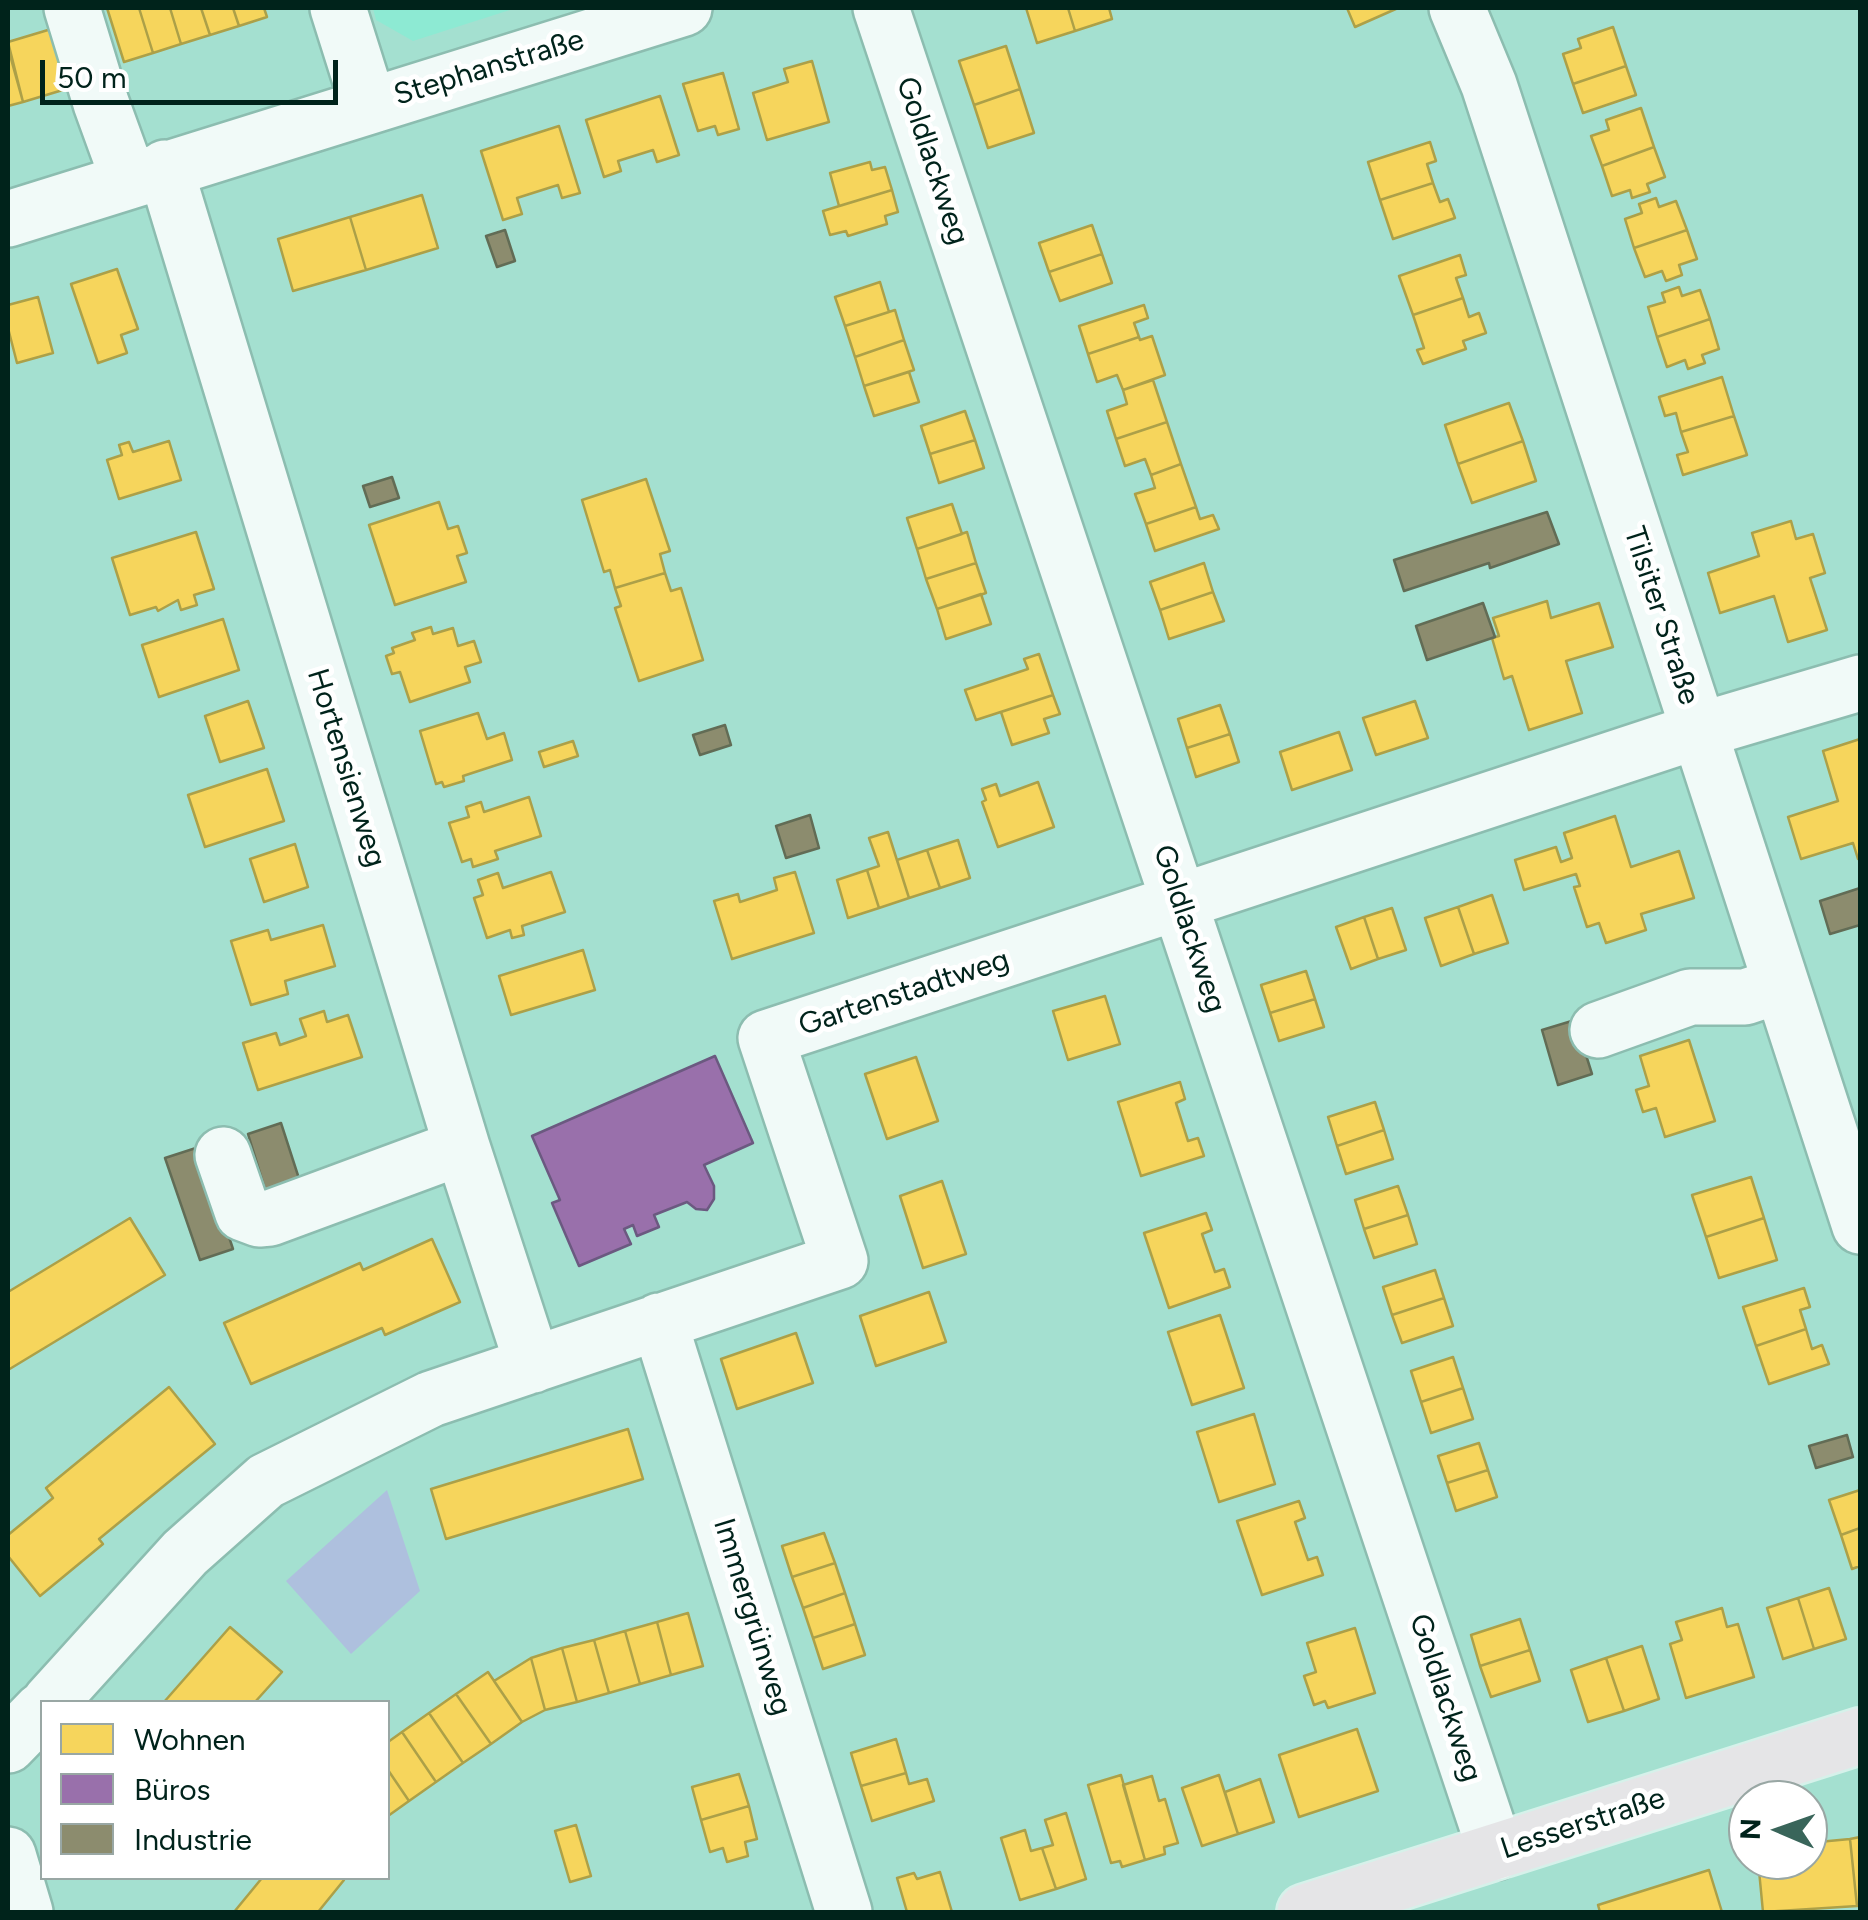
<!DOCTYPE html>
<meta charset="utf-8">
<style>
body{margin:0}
#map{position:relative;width:1868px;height:1920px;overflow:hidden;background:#a4e0d0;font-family:Figtree,sans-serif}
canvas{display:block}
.frame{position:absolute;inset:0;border:10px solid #00231b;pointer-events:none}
.legend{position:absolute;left:40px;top:1700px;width:350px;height:180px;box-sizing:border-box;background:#fff;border:2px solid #99a7a4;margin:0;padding:12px 18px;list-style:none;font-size:30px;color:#00231b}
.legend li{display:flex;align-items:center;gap:20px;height:50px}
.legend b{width:50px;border:2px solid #99a7a4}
.north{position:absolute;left:1728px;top:1780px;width:100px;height:100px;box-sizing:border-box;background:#fff;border:2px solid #99a7a4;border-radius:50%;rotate:272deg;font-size:28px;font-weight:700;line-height:40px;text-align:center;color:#00231b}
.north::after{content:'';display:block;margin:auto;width:35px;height:45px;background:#39655a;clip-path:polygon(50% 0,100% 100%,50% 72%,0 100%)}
.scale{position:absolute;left:40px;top:60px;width:298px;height:45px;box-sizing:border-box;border:5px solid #00231b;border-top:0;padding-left:12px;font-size:30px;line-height:35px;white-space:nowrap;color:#00231b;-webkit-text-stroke:8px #fff;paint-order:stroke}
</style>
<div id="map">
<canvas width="1868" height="1920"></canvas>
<div class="frame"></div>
<ul class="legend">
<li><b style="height:28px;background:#f6d55c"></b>Wohnen</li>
<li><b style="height:28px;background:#9970ab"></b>Büros</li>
<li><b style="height:28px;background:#8c8c6e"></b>Industrie</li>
</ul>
<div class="north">N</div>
<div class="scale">50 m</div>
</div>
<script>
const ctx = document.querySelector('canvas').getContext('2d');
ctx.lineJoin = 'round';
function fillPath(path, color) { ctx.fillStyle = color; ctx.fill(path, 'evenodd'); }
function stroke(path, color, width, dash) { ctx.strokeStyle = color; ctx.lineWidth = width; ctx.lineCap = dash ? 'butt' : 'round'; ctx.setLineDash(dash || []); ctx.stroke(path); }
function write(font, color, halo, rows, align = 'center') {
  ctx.font = font + ' Figtree,sans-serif'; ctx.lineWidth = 10; ctx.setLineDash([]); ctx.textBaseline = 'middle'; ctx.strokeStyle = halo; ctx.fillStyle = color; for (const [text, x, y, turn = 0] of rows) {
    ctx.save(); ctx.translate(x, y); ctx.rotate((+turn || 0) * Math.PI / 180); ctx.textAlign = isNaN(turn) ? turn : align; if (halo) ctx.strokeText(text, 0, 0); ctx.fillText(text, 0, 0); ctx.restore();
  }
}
fillPath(new Path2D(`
 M373,8h143l-103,33 -37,-21z`), '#8dead3');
fillPath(new Path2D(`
 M387,1490l33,101 -69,63 -65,-73z`), '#aec0de');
const homes = new Path2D(`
 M107,8h32l14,45 -29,9z
 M139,8h31l11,36 -28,9z
 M170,8h31l9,27 -29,9z
 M201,8h32l6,18 -29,9z
 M233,8h31l3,9 -28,9z
 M1026,8h42l7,23 -38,12z
 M1068,8h41l3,11 -37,12z
 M1347,8h51l-43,19z
 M68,24l18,59 -63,19 -15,-60z
 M1613,27l13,39 -53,18 -10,-30 18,-6 -3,-9z
 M1006,46l14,43 -46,16 -15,-44z
 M8,48l15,54 -15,4z
 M812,61l17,61 -62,18 -14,-47 35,-11 -4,-13z
 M1626,66l10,29 -53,18 -10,-29z
 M723,73l16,56 -21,6 -3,-9 -17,5 -15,-47z
 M1020,89l14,44 -46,15 -14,-43z
 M660,96l19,59 -22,7 -4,-12 -35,11 3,10 -17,6 -18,-57z
 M1641,108l13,39 -52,19 -11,-30 18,-6 -3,-10z
 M559,126l21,67 -18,5 -4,-13 -41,13 5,16 -19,6 -22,-69z
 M1430,142l6,19 -9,3 6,19 -53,17 -12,-38z
 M1654,147l11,30 -18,7 3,8 -18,6 -2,-8 -18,6 -10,-30z
 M870,162l2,8 13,-3 7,23 -53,16 -9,-33z
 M1433,183l7,19 8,-3 7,19 -62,21 -13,-39z
 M892,190l6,22 -13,4 2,8 -39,12 -2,-5 -16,4 -7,-24z
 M422,195l16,53 -72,22 -16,-53z
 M1656,198l3,9 17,-6 11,29 -53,18 -9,-29 17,-6 -3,-9z
 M350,217l16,53 -73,21 -15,-52z
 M1092,225l10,29 -53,18 -10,-29z
 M1687,230l10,29 -18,6 3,10 -16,6 -4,-10 -17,6 -11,-29z
 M1102,254l10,29 -52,18 -11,-29z
 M1460,255l6,20 -10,3 7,20 -50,17 -14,-39z
 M117,269l21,60 -17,6 6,18 -29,10 -27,-79z
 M880,282l9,30 -44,14 -10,-29z
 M1679,287l3,9 18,-6 10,29 -53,18 -9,-30 17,-5 -3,-9z
 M38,297l15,56 -36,10 -9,-35v-23z
 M1463,298l6,19 10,-4 7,20 -23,8 3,8 -43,15 -6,-14 7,-2 -11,-33z
 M1144,305l4,13 -14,5 5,14 -51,17 -9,-28z
 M895,310l9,30 -49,17 -10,-31z
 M1710,319l9,30 -17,6 3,8 -17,6 -3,-9 -18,7 -10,-30z
 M1152,336l13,39 -42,15 -6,-15 -20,7 -9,-28 51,-17 1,3z
 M904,340l10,30 -50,16 -9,-29z
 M909,372l10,30 -45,14 -10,-30z
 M1722,377l12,39 -53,16 -5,-19 -11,3 -6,-19z
 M1153,380l14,42 -51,17 -9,-28 20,-7 -4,-14z
 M1509,403l14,38 -65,23 -13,-39z
 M965,411l10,29 -45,14 -9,-28z
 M1734,416l13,39 -64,20 -6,-20 11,-3 -7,-20z
 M1167,422l14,42 -30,11 -6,-16 -20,7 -9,-27z
 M975,440l9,28 -45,15 -9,-29z
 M169,441l12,39 -62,19 -12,-39 15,-5 -3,-10 10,-3 4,10z
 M1523,441l13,40 -64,22 -14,-39z
 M1181,464l15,43 -50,17 -11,-30 20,-6 -4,-13z
 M646,479l24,72 -10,3 5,19 -50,15 -5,-18 -6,2 -22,-72z
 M439,502l9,27 10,-3 9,27 -10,3 9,26 -71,23 -26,-80z
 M952,504l10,30 -45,15 -10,-31z
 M1196,507l4,12 13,-4 6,14 -64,22 -9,-27z
 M1791,521l5,18 17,-5 12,39 -15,5 17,52 -39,12 -14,-46 -54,17 -12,-40 51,-17 -7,-23z
 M196,532l18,57 -20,6 3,10 -16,5 -3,-10 -20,11 -2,-4 -26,8 -18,-57z
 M967,532l9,31 -50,16 -9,-30z
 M976,563l10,30 -49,16 -11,-30z
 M1204,563l9,29 -53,18 -10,-28z
 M665,573l6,18 10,-3 22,72 -64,21 -24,-73 6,-2 -6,-18z
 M1213,592l11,29 -55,18 -9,-29z
 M981,594l10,30 -45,15 -9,-30z
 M1547,601l4,17 48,-15 14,44 -47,14 16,52 -53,17 -17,-54 -8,3 -12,-41 7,-2 -6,-18z
 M223,619l16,51 -80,27 -17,-52z
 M431,627l2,7 20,-6 5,18 16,-5 7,21 -16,5 5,15 -60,20 -10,-30 -8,2 -6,-18 8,-3 -2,-5 23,-8 -3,-7z
 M1039,654l14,41 -77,25 -11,-30 63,-21 -4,-10z
 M1053,695l7,19 -16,5 5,14 -37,12 -11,-33z
 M248,701l16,47 -44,14 -15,-46z
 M1415,701l13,37 -52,17 -13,-37z
 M1220,705l10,29 -43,14 -9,-29z
 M478,713l9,26 17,-6 8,27 -49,16 1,5 -20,6 -2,-5 -6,2 -16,-53z
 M1339,732l13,38 -60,20 -12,-38z
 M1230,734l9,28 -43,15 -9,-29z
 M1860,739v119l-2,1 -5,-16 -52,16 -13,-42 50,-16 -15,-50z
 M573,741l5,15 -34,11 -5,-15z
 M267,769l17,52 -79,26 -17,-52z
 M1038,782l16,45 -56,20 -16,-45 4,-2 -4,-11 14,-5 4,12z
 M529,797l12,39 -46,15 3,8 -25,8 -2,-8 -9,3 -13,-39 20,-6 -3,-10 15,-5 3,10z
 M1615,816l16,51 48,-16 15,47 -53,16 5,16 -40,13 -7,-20 -12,4 -13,-40 6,-1 -4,-12 -52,16 -9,-30 41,-13 5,15 11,-4 -8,-25z
 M888,832l21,66 -30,10 -12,-38 12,-4 -10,-28z
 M958,840l12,38 -30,10 -13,-38z
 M295,844l13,43 -44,15 -14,-43z
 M927,850l13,38 -31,10 -12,-38z
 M867,870l12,38 -31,10 -11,-38z
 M551,872l14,40 -43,14 2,9 -12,3 -2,-8 -23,8 -13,-40 9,-3 -5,-15 20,-7 5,15z
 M795,872l19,61 -82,26 -18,-58 24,-7 2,8 37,-12 -3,-12z
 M1492,895l16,48 -34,11 -16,-47z
 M1458,907l16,47 -33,12 -16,-48z
 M1392,908l14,42 -28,9 -14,-42z
 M1364,917l14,42 -27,10 -15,-42z
 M323,925l12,41 -50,15 3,13 -37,11 -20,-64 37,-11 3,10z
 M583,950l12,40 -84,25 -12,-39z
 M1306,971l9,28 -45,14 -9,-28z
 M1105,996l15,48 -52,16 -15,-49z
 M1315,999l9,28 -45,14 -9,-28z
 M324,1011l3,11 21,-7 14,42 -104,33 -15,-47 33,-10 4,12 26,-9 -6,-17z
 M1689,1040l26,81 -50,16 -9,-29 -13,4 -7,-22 13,-4 -9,-30z
 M916,1057l22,64 -51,18 -22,-65z
 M1180,1082l5,17 -9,4 12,38 10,-3 6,18 -63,20 -23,-74z
 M1375,1102l9,28 -47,16 -9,-29z
 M1384,1130l9,29 -47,15 -9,-28z
 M1751,1177l13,41 -58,19 -14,-42z
 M942,1181l24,73 -43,14 -23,-72z
 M1398,1186l10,29 -44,14 -9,-29z
 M1206,1213l6,17 -10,4 13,38 9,-3 6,18 -61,21 -25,-75z
 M1408,1215l9,29 -43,14 -10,-29z
 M130,1218l35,57 -157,95v-78z
 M1764,1218l13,42 -58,18 -13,-41z
 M432,1239l28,63 -75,33 -3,-7 -131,56 -27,-61 136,-60 3,7z
 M1435,1270l9,28 -52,17 -9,-28z
 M1804,1288l6,19 -10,3 6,19 -50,17 -13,-39z
 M929,1292l17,50 -70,24 -16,-50z
 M1444,1298l9,28 -51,17 -10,-28z
 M1220,1315l24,73 -52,17 -24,-73z
 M1806,1329l6,20 10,-4 7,19 -60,20 -13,-38z
 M796,1333l17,50 -76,26 -16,-50z
 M1453,1357l10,31 -42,14 -10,-31z
 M169,1387l46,57 -116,95 4,5 -63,52 -32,-40v-21l45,-37 -7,-10z
 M1463,1388l10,31 -42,14 -10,-31z
 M1254,1414l21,70 -56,18 -22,-70z
 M628,1429l15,50 -197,60 -15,-50z
 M1479,1443l9,27 -41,13 -9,-27z
 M1488,1470l9,27 -41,14 -9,-28z
 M1860,1490v38l-19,7 -12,-35z
 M1299,1501l6,17 -10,4 13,38 9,-3 6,18 -61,20 -25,-74z
 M1860,1528v38l-8,3 -11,-34z
 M824,1533l11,30 -43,14 -10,-31z
 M835,1563l10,30 -42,15 -11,-31z
 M1829,1588l17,51 -32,10 -16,-51z
 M845,1593l10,31 -42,14 -10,-30z
 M1798,1598l16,51 -31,10 -16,-51z
 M1722,1608l5,19 11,-3 16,53 -68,21 -16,-54 12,-4 -6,-18z
 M688,1613l15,53 -32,9 -14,-53z
 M1520,1619l10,31 -50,16 -9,-31z
 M657,1622l14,53 -31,9 -15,-53z
 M855,1624l10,31 -42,14 -10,-31z
 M230,1627l52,45 -27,30h-91z
 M1355,1628l20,65 -47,15 -3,-7 -11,4 -10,-29 12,-4 -9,-29z
 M625,1631l15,53 -31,9 -15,-53z
 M594,1640l15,53 -32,9 -15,-54z
 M1642,1646l17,53 -35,12 -18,-53z
 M562,1648l15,54 -32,8 -14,-52z
 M1530,1650l10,31 -49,16 -11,-31z
 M531,1658l14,52 -23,12 -28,-41z
 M1606,1658l18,53 -36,11 -17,-52z
 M488,1672l34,50 -31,22 -35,-50z
 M456,1694l35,50 -28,19 -34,-50z
 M429,1713l34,50 -27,19 -34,-50z
 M1357,1729l21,62 -79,26 -20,-62z
 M402,1732l34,50 -27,19 -21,-31v-28z
 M896,1739l10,34 -45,13 -10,-33z
 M388,1770l21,31 -21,15z
 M906,1773l3,11 18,-5 7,22 -62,20 -11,-35z
 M739,1774l10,32 -48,14 -9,-33z
 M1121,1775l24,85 -23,7 -2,-6 -9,2 -23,-78z
 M1219,1775l19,59 -36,12 -20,-58z
 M1152,1776l7,25 6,-2 13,44 -14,4 1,7 -20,6 -22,-75z
 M1260,1779l14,43 -36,12 -13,-42z
 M749,1806l8,33 -12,3 3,14 -21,6 -4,-14 -13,4 -9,-32z
 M1066,1813l20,66 -30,10 -14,-41 11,-3 -8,-25z
 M576,1825l15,51 -21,6 -15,-51z
 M1025,1830l6,21 11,-3 14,41 -36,11 -19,-62z
 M1860,1837v69h-3l-7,-67z
 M1850,1839l7,67 -94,6 -5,-52h50v-17z
 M1709,1870l13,42h-122l-2,-7z
 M940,1872l12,40h-45l-10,-34 17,-5 3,6z
 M262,1878h80l2,2 -26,32h-84z`);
fillPath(homes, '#f6d55c');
stroke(homes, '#aca048', 2.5);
const offices = new Path2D(`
 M715,1056l38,87 -49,22 10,21v13l-7,11 -11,-1 -9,-7 -33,13 5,12 -22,9 -4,-11 -9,4 7,15 -52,22 -27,-63 8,-3 -28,-64z`);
fillPath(offices, '#9970ab');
stroke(offices, '#6b5980', 2.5);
const industry = new Path2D(`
 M505,230l10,31 -18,6 -11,-31z
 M392,477l7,21 -29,9 -7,-21z
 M1547,512l12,32 -69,24 -1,-5 -85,28 -10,-31z
 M1483,603l12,34 -68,23 -11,-34z
 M725,725l6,20 -31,10 -7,-20z
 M810,815l9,33 -33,10 -10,-32z
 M1860,888v37l-30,9 -10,-33z
 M1575,1020l17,54 -34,11 -16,-55z
 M281,1123l22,68 -34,11 -21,-68z
 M199,1147l34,102 -33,11 -35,-102z
 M1847,1435l6,22 -37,11 -7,-22z`);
fillPath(industry, '#8c8c6e');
stroke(industry, '#626c55', 2.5);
const minor = new Path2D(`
 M72,8l29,95 28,77
 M338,8l31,98
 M881,8l615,1844
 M1457,8l32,77 31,95 340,1046
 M165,168l297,979 71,218
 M8,219l676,-211
 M1598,1030l92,-33h55l36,-12
 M223,1155l20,58 16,6 11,-1 192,-71
 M659,1321l185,591
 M50,1702l135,-149 81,-72 165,-82 409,-138 -74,-223 932,-307 162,-48
 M8,1745l34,-35
 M8,1855l17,57`);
const major = new Path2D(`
 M1305,1912l555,-176`);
stroke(minor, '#8cbdb0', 60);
stroke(major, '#d6f1ea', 60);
stroke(minor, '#f1faf8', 55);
stroke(major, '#e5e5e7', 55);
write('30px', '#00231b', '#fff', [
 ["Stephanstraße",489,68,-17],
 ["Goldlackweg",932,161,72],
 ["Tilsiter Straße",1661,616,72],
 ["Hortensienweg",346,768,73],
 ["Goldlackweg",1189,929,72],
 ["Gartenstadtweg",904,993,-18],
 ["Immergrünweg",752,1617,73],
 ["Goldlackweg",1445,1698,72],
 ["Lesserstraße",1583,1824,-18]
]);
</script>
